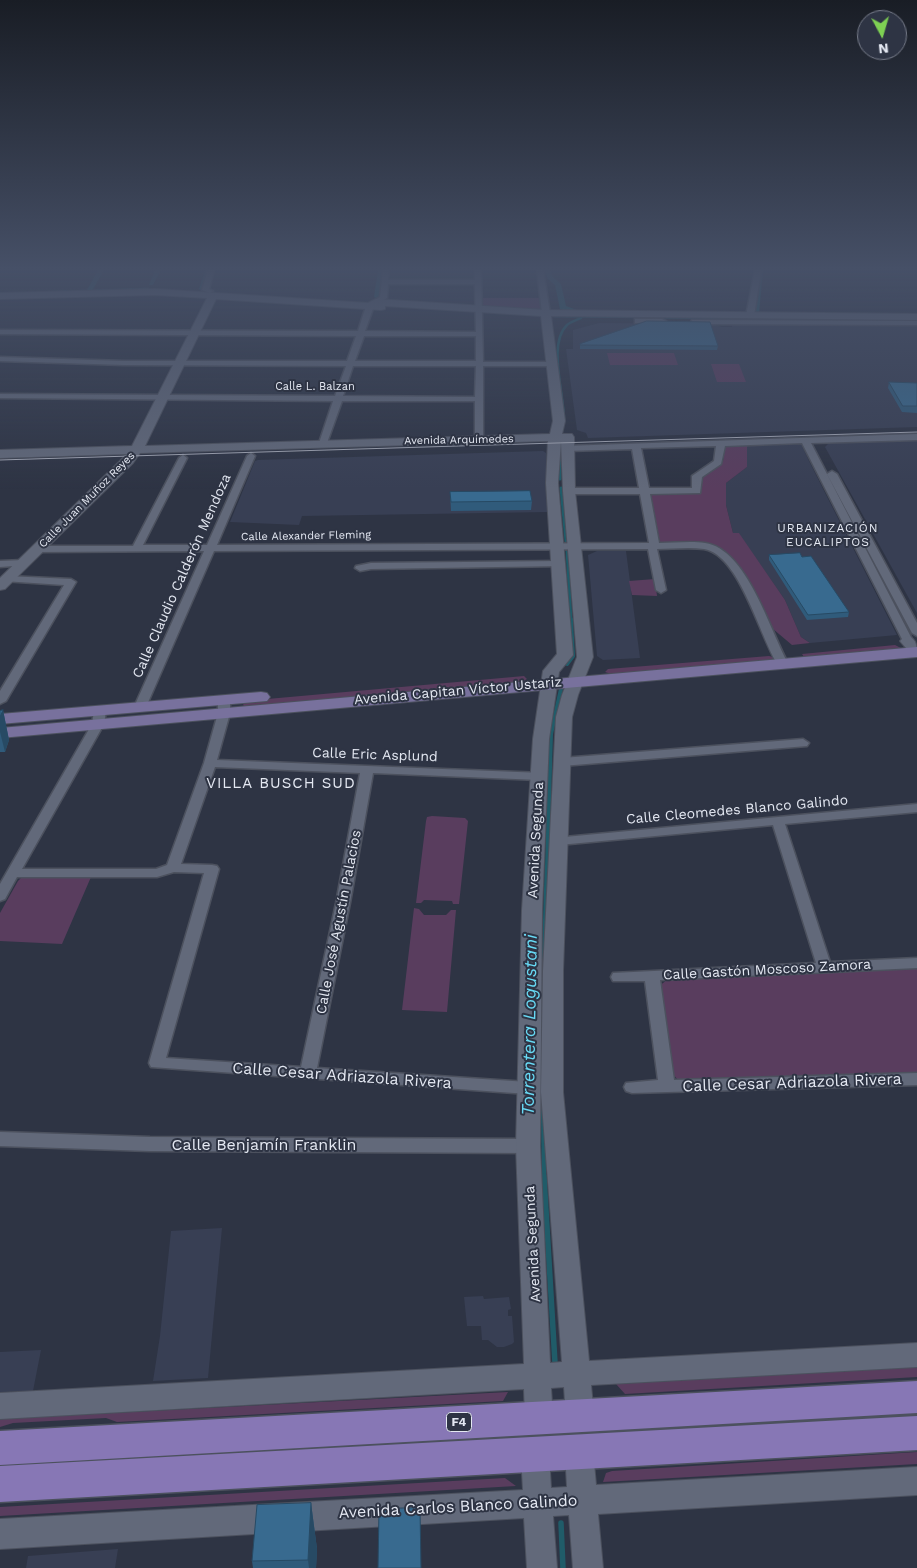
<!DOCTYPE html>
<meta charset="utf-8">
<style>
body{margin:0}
#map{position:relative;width:917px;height:1568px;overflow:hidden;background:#2e3444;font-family:"Work Sans",sans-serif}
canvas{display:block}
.north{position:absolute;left:857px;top:10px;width:50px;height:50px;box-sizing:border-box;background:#2e3444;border:1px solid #777c8a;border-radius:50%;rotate:174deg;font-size:14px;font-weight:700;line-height:20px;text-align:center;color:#e4e8f2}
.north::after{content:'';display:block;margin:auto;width:18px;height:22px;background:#7ed053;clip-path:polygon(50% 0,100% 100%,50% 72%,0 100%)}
</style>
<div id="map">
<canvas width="917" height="1568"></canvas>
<div class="north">N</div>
</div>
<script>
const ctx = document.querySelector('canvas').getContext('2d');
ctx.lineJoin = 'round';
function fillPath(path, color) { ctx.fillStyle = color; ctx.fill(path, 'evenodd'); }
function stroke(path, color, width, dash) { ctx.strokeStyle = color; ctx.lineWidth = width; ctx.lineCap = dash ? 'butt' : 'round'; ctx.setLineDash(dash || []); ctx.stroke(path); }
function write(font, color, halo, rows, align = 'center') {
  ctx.font = font + ' "Work Sans",sans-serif'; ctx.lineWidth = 4; ctx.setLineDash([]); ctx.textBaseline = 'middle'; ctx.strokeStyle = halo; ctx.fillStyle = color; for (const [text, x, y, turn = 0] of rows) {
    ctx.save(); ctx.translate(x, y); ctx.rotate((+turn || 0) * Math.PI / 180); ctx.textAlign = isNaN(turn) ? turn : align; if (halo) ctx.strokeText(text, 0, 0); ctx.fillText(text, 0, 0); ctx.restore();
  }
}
fillPath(new Path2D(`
 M599,323l113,1 10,3h10v-3l185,2v101l-329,11 -2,-5 -9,-3 -11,-81h7v-19z
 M917,440v173l-92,-166 4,-4z
 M801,444l8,17 88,174 -87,8 -9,-6 -16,-37 -46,-66 -6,-1 -7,-28v-22l21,-16v-21z
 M543,451l3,2 3,59 -247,4 -3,9 -69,-3 25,-61 3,-1z
 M597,551h29l14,107 -37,2 -6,-4 -9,-101z
 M222,1228l-14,150 -55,3 7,-45 11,-105z
 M483,1296l1,3 25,-2 2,12 -3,1v6h4l2,26 -2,2 -8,3h-7l-9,-7h-6l-1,-14h-14l-3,-29z
 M41,1350l-8,41 -33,1v-40z
 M118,1549l-3,19h-89l2,-12z`), '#383f54');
fillPath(new Path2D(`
 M482,298h58l2,12 -60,-4z
 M607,353h67l4,12h-68z
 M711,364h28l7,18h-29z
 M747,446v21l-21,16v22l7,28h6l46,67 16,37 9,6 -18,2 -19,-16 -10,-22 -39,-55 -19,-8 -45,-1 -9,-48 2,-2h48l-1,-17 23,-15 2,-14z
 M655,579l2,17 -25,-1 -3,-14z
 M895,645l6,3 -97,9 -2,-3z
 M769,656l4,1 2,3 -164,14 -6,-2 3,-3z
 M524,676l3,3 -3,2 -278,27 -3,-3 2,-4z
 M432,816l33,2 3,3 -9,83h-6l-1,-3 -28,-1 -3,3h-5l10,-82 1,-4z
 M31,876l60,1 -29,67 -62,-3v-28l18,-32 4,-4z
 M414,908l5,1 5,6h22l5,-5h5l-9,102 -45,-2z
 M917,967v105l-239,8 -6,-7 -13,-87 12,-9z
 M917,1367v10l-292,17 -9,-10z
 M508,1392l-5,9 -386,21 -11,-4 -93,5 -13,4v-8z
 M917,1410v9l-917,51v-9z
 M917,1452v12l-314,18 3,-9 6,-2z
 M505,1478l11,8 -516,30v-9z`), '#593d5e');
stroke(new Path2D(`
 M55,292l93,-3
 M555,316l362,4
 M564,422c1,-26 -17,-78 3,-97 3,-3 10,-5 14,-7`), '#205c69', 2.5);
stroke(new Path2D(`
 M560,451v28
 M561,488l5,53
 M567,550l4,71`), '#205c69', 3);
stroke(new Path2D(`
 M567,664l6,-8 -2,-37
 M547,867l4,-133 10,-45`), '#205c69', 4);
stroke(new Path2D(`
 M544,958l3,-92
 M542,1020l2,157`), '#205c69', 4.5);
stroke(new Path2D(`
 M544,1176l11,187
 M561,1523l2,45`), '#205c69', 5.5);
fillPath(new Path2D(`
 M98,270h6l-12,21h-4l-1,-1z
 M155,270h6l-8,15h-4z
 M205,270h6l-6,19 -3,2 -3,-2z
 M378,270h6l-2,27 -4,2 -4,-2z
 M544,270h6l3,7 8,7 5,22 11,4v4h-6l-11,-5 -5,-24 -7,-6z
 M757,270h6l-4,44 -4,2 -4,-2z`), '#205c69');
const street = new Path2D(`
 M208,270h6l-5,19 4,2 -3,2 -8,-3z
 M383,270h6l-1,10h87v-10h6l2,92h70l4,2 -4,2h-70v73l-4,3 -4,-3v-38h-133l-15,42 -4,3 -4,-3 14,-42 -333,-3v-4l335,2 11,-30 -222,-1 -124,-4v-4l124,4h223l9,-25 -356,-2v-4l358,1 8,-25 4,-2 4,2 -9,25 111,1 -1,-48h-87l-1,14 -11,6 -4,-2 8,-5zM364,336h112v25h-121zM353,366h123l-1,31 -132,-1z
 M537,270h6l7,43 -4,2 -4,-2z
 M755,270h6l-7,46 -4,2 -4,-2z
 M635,319h27l4,2 -4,2h-27z
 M692,320l225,1v4l-222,-1 -4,-2z
 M917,434v6l-106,3 102,198 -5,3 -5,-3 -101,-198 -77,3 -4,18 -19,13 -2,16 -50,1 9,49c15,0 32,-2 46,0 42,6 65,88 83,120l-6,3 -4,-1c-18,-27 -38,-110 -74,-116 -15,-2 -32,0 -47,0l9,41 -5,3 -5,-3 -8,-41 -434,2 -68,156 -6,3 -6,-3 70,-156 -166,1 -5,-3 5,-3h95l46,-88 4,-3 4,3 -44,87h64l40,-89 4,-3 4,3 -38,89 432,-2 -9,-49h-71l-5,-3 5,-3h70l-7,-39 -65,2 -3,-1v-4zM716,446l-2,15 -22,15v12h-43l-8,-40z
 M832,471l5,3 80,149v13l-5,-3 -85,-159z
 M24,560l5,3 -1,2 -28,2v-6z
 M559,561l4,1v4l-192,3 -11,2 -5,-3 1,-2 15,-3z
 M7,576l64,3 5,3 -70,119 -6,3v-13l64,-106 -61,-4 -1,-2z
 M224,697l6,3v13l-13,47 326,13 2,3 -2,3 -4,1 -166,-7 -23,130 -33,165 211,14 6,2 2,4 -2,4 -6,2 -377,-27 -2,-4 55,-190 -30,-1 -17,5h-140l-12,22 -5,2v-17l92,-160 2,-13 6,-4 6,4 -2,13 -82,145h134l11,-4 37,-102 14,-50v-13zM215,767l145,6 -24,130 -35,164 -135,-9 53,-189 -2,-3 -5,-1 -31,-1z
 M803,739l6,4 -2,3 -245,20 -6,-4 6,-4z
 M917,804v8l-132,12 45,138 87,-4v10l-257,12 14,100 243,-7v12l-285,8 -6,-2 -2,-4 2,-4 32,-3 -13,-99h-32l-2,-4 2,-4 203,-10 -43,-138 -214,20 -5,-1 -2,-3 2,-3z
 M0,1132l150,5 378,2 6,2 2,5 -2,5 -6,2 -378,-2 -150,-5z`);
const secondary = new Path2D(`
 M155,289l213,14 8,-4 170,11 371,4v6l-366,-4 14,105 -3,13h10l2,3 1,54 18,166 -15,38 -6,22 -9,254v121l26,269 328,-18v24l-326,18 3,31 -4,9 -10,4 -10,-4 -4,-9 -2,-29 -13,1 2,30 -4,9 -10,4 -10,-4 -4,-9 -1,-29 -524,30v-26l524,-29 -8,-218 6,-236 11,-171 10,-68 14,-17 -11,-171 2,-42 -408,12 -7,10 -128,126 -5,1v-12l127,-124 -127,4v-8l132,-4 75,-148 -52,-3 -155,4v-6zM216,299l165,11 4,-1v-3l156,10 12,105 -3,13 -405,12zM561,441l2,50 14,166 -15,38 -6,22 -13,254 -2,121 21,270 -12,1 -10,-217 2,-236 7,-171 10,-67 14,-17 -15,-172z
 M908,636c9,3 9,11 9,21l-5,-2 -12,-14 3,-3z
 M579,1438l10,4 4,10 3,33 321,-18v28l-319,19 5,54h-30l-4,-53 -16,1 4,52h-30l-3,-50 -524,31v-30l523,-29 -2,-35 4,-10 10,-4 10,4 4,10 2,33 16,-1 -2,-35 4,-10z`);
const primary = new Path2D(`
 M917,647v10l-917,81v-10z
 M261,692l6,1 3,4 -3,4 -267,23v-10z`);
const highway = new Path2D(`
 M917,1381v32l-917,52v-34z
 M917,1416v34l-917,52v-36z`);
stroke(street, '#4c515e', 3);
stroke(secondary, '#4c515e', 2);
stroke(primary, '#4c515e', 2);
stroke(highway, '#4c515e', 3);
fillPath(street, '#62697a');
fillPath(secondary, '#62697a');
fillPath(primary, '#78719d');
fillPath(highway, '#8777b5');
stroke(new Path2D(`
 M0,460l917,-28`), '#a3a7b4', 1);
fillPath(new Path2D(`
 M580,344l138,2 -1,4 -137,-1z
 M889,382l28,1v30l-15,-1 -14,-24z
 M450,492l82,9 -1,9 -80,1z
 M769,555l33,2 47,55 -1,5 -41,3 -38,-60z
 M3,710l6,30 -4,12h-5v-41z
 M311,1503l6,46 -1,19h-63l-1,-7z`), '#305b7b');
fillPath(new Path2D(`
 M3,710l6,30 -4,12 -5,-20v-15z
 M311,1503l6,46 -1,19h-7l-1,-8z`), '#274a64');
const building = new Path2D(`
 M647,321l63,1 8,24 -138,-1v-1z
 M889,382l28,1v23h-14z
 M530,491l2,10 -81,1 -1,-10z
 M800,553l2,4 9,-1 38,56 -41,3 -39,-60z
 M3,710l-3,7v-6z
 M311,1503l-3,57 -56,1 5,-56z
 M420,1508l1,60h-43l1,-59z`);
fillPath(building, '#386a8f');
stroke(building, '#274a64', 1);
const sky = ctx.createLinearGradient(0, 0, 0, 489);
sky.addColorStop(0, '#191d25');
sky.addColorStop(0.55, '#465067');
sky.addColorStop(1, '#46506700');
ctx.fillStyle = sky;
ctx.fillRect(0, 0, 917, 489);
write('11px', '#e4e8f2', '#2e3444', [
 ["Calle L. Balzan",315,387],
 ["Avenida Arquímedes",459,440,-1],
 ["Calle Juan Muñoz Reyes",87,500,-45],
 ["Calle Alexander Fleming",306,536,-1]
]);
ctx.letterSpacing = '1px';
write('12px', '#e4e8f2', '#2e3444', [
 ["URBANIZACIÓN",828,528],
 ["EUCALIPTOS",828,542]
]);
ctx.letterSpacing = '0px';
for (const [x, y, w] of [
 [459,1422,25]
]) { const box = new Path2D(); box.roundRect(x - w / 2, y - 9.5, w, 19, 4); ctx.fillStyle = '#2e3444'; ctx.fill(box); stroke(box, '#e4e8f2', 1); }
write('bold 12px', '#e4e8f2', null, [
 ["F4",459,1422]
]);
write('14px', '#e4e8f2', '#2e3444', [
 ["Calle Claudio Calderón Mendoza",182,576,-66],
 ["Avenida Capitan Víctor Ustariz",458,691,-5],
 ["Calle Eric Asplund",375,755,2],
 ["Calle Cleomedes Blanco Galindo",737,810,-5],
 ["Avenida Segunda",536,840,-87],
 ["Calle José Agustín Palacios",339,922,-79],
 ["Calle Gastón Moscoso Zamora",767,970,-3],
 ["Avenida Segunda",533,1244,-93]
]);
ctx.letterSpacing = '1px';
write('15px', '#e4e8f2', '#2e3444', [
 ["VILLA BUSCH SUD",281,784]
]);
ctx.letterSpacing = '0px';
write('16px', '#e4e8f2', '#2e3444', [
 ["Calle Cesar Adriazola Rivera",342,1076,4],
 ["Calle Cesar Adriazola Rivera",792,1083,-2],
 ["Calle Benjamín Franklin",264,1145],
 ["Avenida Carlos Blanco Galindo",458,1507,-3]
]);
write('italic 18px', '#68daf5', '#2e3444', [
 ["Torrentera Logustani",530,1025,-89]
]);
</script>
